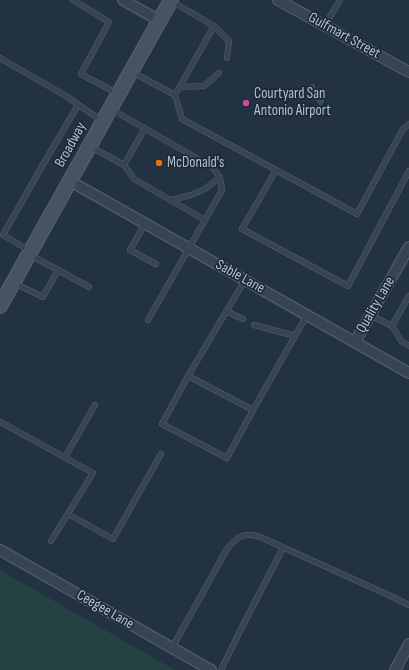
<!DOCTYPE html>
<style>
body{margin:0}
canvas{display:block;background:#233243}
</style>
<canvas width="409" height="670"></canvas>
<script>
const ctx = document.querySelector('canvas').getContext('2d');
ctx.lineJoin = 'round';
function fillPath(path, color) { ctx.fillStyle = color; ctx.fill(path, 'evenodd'); }
function stroke(path, color, width, dash) { ctx.strokeStyle = color; ctx.lineWidth = width; ctx.lineCap = dash ? 'butt' : 'round'; ctx.setLineDash(dash || []); ctx.stroke(path); }
function write(font, color, halo, rows, align = 'center') {
  ctx.font = font + ' "Sofia Sans Condensed",sans-serif'; ctx.lineWidth = 3.5; ctx.setLineDash([]); ctx.textBaseline = 'middle'; ctx.strokeStyle = halo; ctx.fillStyle = color; for (const [text, x, y, turn = 0] of rows) {
    ctx.save(); ctx.translate(x, y); ctx.rotate((+turn || 0) * Math.PI / 180); ctx.textAlign = isNaN(turn) ? turn : align; if (halo) ctx.strokeText(text, 0, 0); ctx.fillText(text, 0, 0); ctx.restore();
  }
}
fillPath(new Path2D(`
 M0,570l175,100h-175z`), '#254243');
fillPath(new Path2D(`
 M311,84h3l1,2v2l12,7 -5,10h-3l-2,-4 -12,-7z`), '#354f6b');
const lane = new Path2D(`
 M73,0l36,22 -28,52 37,20
 M171,1l43,25 -39,69
 M325,25l15,-25
 M214,26l15,15 -2,17
 M0,58l66,38 36,25
 M132,72l43,23 7,24 175,95 46,-85 6,-5
 M180,87l24,-1 15,-13
 M111,109l101,58 8,10 2,13 -74,130
 M91,147l33,18 10,14 71,41
 M124,165l21,-37
 M276,170l-34,59 106,57 61,-115
 M171,200l20,-5 14,-6 15,-12
 M145,224l-15,26 26,14
 M30,251l-27,-16 38,-67 37,-63
 M58,270l31,17
 M245,280l-57,96 65,34 54,-95
 M14,283l29,14 15,-27 -28,-15
 M226,311l17,8
 M370,315l22,11 17,-30
 M254,325l41,11
 M392,326l10,16 7,4
 M188,376l-26,48 65,34 26,-48
 M1,422l92,51 -42,68
 M65,457l30,-52
 M68,514l45,25 48,-85
 M172,648l55,-99c10,-12 15,-16 31,-13l137,62 14,7
 M221,670l20,-41 42,-81`);
const street = new Path2D(`
 M123,0l37,21
 M278,0l131,72
 M70,181l339,192
 M355,342l54,-95
 M0,550l211,120
 M395,670l14,-26`);
const secondary = new Path2D(`
 M0,306l171,-306`);
stroke(lane, '#55626f', 6);
stroke(street, '#55626f', 12);
stroke(secondary, '#55626f', 16);
stroke(lane, '#374452', 5);
stroke(street, '#374452', 10);
stroke(secondary, '#455365', 14);
for (const [x, y, r, color] of [
 [246,103,4,"#d1479c"],
 [159,163,4,"#e8710a"]
]) { const dot = new Path2D(); dot.arc(x, y, r, 0, 2 * Math.PI); ctx.fillStyle = color; ctx.fill(dot); stroke(dot, '#1c2937', 1.5); }
write('15px', '#b4bfcc', '#1c2937', [
 ["Gulfmart Street",344,36,29],
 ["Broadway",71,145,-61],
 ["Sable Lane",240,277,29],
 ["Quality Lane",376,305,-60],
 ["Ceegee Lane",105,610,30]
]);
write('15px', '#b4bfcc', '#1c2937', [
 ["Courtyard San",254,94],
 ["Antonio Airport",254,111],
 ["McDonald's",167,163]
], 'left');
</script>
